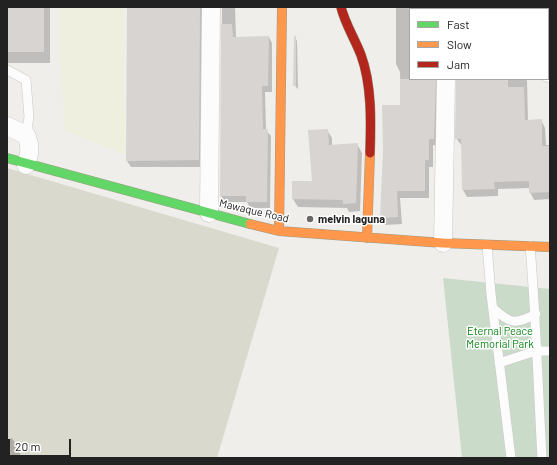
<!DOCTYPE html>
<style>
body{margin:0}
#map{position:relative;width:557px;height:465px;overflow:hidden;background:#f0eeeb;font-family:Barlow,sans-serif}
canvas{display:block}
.frame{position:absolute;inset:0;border:8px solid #222;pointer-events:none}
.legend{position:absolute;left:409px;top:8px;width:140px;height:72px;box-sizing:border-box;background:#fff;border:1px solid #a7a7a7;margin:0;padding:5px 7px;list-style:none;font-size:12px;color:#222}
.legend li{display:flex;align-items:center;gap:8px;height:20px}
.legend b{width:20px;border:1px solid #a7a7a7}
.scale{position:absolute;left:8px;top:439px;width:63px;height:18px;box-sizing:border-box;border:2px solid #222;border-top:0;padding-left:5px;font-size:12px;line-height:14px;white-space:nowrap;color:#222;-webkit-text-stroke:3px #fff;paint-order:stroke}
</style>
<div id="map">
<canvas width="557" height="465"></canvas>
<div class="frame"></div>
<ul class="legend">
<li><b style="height:5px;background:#63d668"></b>Fast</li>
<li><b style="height:5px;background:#ff974d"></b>Slow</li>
<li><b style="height:5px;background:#b3261e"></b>Jam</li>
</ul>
<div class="scale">20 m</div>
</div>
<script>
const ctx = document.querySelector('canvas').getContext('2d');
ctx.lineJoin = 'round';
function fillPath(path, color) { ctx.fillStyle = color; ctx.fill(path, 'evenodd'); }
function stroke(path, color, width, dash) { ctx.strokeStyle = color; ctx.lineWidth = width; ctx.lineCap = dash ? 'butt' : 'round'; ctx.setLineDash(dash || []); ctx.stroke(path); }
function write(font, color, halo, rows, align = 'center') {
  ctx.font = font + ' Barlow,sans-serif'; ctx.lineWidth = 3; ctx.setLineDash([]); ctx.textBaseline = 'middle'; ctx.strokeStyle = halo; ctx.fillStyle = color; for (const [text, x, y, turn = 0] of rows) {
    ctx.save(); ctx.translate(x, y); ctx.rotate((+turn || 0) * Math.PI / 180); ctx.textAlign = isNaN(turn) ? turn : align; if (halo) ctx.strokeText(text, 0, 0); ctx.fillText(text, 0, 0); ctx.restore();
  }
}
fillPath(new Path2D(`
 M7,168l272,80 -62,210h-210z`), '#d9d9cd');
fillPath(new Path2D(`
 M58,7h66l1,148 -61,-25z`), '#efefdf');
fillPath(new Path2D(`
 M443,278l107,11v169h-88z`), '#cadbca');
fillPath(new Path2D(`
 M7,7h43v56h-43z
 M127,7h80l-5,160h-71l-4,-6z
 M222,7h13l1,31 33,-1 3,6v49h-7l1,38 5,6 -1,72h-20l-3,-6h-23l-3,-6z
 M396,7h48l-3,2h-31v70h33l-5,67 -5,-1v22h-4v31h-29l2,26 -17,1 -4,-7 3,-69 17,-43 -1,-34 -4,-8z
 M457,7h42v2h-42z
 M550,21v40h-2v-39z
 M295,37l2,4 1,48 -4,-4z
 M457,79h70l1,42 13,-1 4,8 1,17h4v54l-16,1 -4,-8v-4l-32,1v7l-31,1 -4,-7 -1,-44 -6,-8z
 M327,130l5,8v8l25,-2 5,9 -2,58 -11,1 -2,-4 -49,-1 -5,-8 20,-17z
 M12,438l5,9 5,11h-15v-18z`), '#0003');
fillPath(new Path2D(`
 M7,7h37v45h-37z
 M127,7h73l-1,153 -73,1z
 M221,24h11l1,13 36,-1 -1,50h-6l1,43h5l-1,73h-21v-6h-26z
 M294,36h2v50h-3z
 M400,79h36l-2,60h-5v21h-4v31h-28l1,26 -18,1 3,-69 -1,-44h18z
 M456,79h52v8h16l1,33 17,-1v27h8v46l-21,1v-12l-35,1 1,7 -33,1 -1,-51h-6z
 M328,129l1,16 29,-2 -2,60 -13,1v-4l-51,-1v-18h20l-4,-51z`), '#d7d4d2');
const lane = new Path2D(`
 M7,70l19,10 3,37 -3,18
 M487,245l4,49 20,164
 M530,246c6,70 8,141 12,212
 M493,308c17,16 22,17 43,6
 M499,363l37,-12h14`);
const street = new Path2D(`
 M446,7v2
 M548,73l2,-1
 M7,126l19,9c5,11 4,18 0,30
 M209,213l2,-206
 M443,243l3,-164`);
const fast = new Path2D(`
 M7,158l243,66`);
const slow = new Path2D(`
 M250,224l29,7 164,12 107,4
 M279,231l3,-224
 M367,238l3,-85`);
const jam = new Path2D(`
 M341,7c4,17 14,32 20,48 11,30 10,67 9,98`);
stroke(lane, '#c9c8c7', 10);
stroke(street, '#c9c8c7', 19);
stroke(fast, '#999a82', 10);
stroke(slow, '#999a82', 10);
stroke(jam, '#999a82', 10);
stroke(lane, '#fdfcfc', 9);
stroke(street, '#fdfcfc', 18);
stroke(fast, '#63d668', 9);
stroke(slow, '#ff974d', 9);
stroke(jam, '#b3261e', 9);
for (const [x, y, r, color] of [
 [310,219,4,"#6a6968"]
]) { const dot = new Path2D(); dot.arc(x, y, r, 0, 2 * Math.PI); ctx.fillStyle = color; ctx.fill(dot); stroke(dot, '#fff', 1.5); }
write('11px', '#222', '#fff', [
 ["Mawaque Road",254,211,13]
]);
write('bold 11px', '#222', '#fff', [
 ["melvin laguna",318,219]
], 'left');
write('11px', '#0c8416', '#fff', [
 ["Eternal Peace",500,331],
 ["Memorial Park",500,344]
]);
</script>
